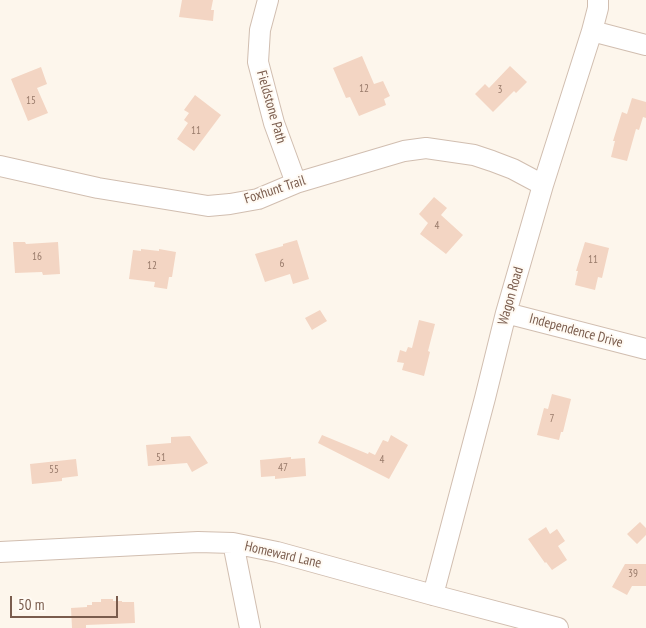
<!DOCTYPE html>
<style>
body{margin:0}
#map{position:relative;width:646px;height:628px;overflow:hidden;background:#fdf6ec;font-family:"PT Sans Narrow",sans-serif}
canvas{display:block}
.scale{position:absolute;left:10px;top:596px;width:108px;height:22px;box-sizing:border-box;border:2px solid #7a5c4d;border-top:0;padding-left:6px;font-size:15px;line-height:18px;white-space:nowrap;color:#7a5c4d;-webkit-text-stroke:4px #fffaf3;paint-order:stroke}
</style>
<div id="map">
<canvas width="646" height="628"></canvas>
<div class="scale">50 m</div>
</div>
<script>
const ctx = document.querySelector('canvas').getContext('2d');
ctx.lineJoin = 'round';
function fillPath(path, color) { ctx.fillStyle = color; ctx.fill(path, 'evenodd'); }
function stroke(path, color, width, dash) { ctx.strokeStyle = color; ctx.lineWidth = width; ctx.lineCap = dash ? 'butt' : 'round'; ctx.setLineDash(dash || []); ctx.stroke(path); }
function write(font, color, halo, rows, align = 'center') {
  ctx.font = font + ' "PT Sans Narrow",sans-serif'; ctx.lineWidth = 4; ctx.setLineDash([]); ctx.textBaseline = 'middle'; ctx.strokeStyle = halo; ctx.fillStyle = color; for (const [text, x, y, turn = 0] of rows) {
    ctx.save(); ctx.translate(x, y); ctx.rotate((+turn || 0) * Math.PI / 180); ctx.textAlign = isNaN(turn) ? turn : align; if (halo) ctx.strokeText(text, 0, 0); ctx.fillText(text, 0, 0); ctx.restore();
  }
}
fillPath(new Path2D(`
 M182,0h31l-2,10h3l-1,11 -34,-4z
 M362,56l12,28 9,-3 7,15 -6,3 2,6 -27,11 -9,-19 -4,1 -13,-30z
 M510,66l17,16 -11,11 -2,-2 -21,21 -18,-18 10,-10 4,4z
 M41,67l6,17 -10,4 11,25 -20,8 -17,-42z
 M195,95l26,20 -27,36 -17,-12 11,-16 -4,-3 5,-7 -5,-3z
 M632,98l14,4v16l-3,-1 -4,13 -3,-1 -9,32 -16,-4 4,-16h-2l9,-29 5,2z
 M434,197l13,11 -6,7 22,20 -17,19 -26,-20 8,-11 -9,-9z
 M297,240l12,39 -16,5 -3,-10 -25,8 -10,-28 28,-8v-2z
 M13,242h12l1,2 32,-2 2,32 -17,1 -1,-3 -27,1z
 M585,242l24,6 -7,30 -4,-1 -3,13 -20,-5 3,-14h-2z
 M141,249l18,2v-2l17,3 -4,25h-3l-2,12 -13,-2 1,-5 -26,-3 4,-29 8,1z
 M320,310l7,11 -15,9 -7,-12z
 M419,320l16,4 -7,27 2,1 -6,24 -22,-6 2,-7 -7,-1 3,-12 6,2 2,-5 4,1z
 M552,394l19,5 -8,33h-2l-2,8 -22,-5 7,-27 4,1z
 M322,435l46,19 1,-2 6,3 8,-15 5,2 3,-7 17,10 -19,34 -71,-36z
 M190,436l18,27 -16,9 -5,-9 -39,3 -2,-21 25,-2v-6z
 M291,457v2l14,-1 1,18 -31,3v-3l-14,1 -1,-17z
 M76,459l2,17 -16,2v3l-30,3 -2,-20z
 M640,522l6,6v7l-9,9 -10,-10z
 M546,527l4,7 7,-5 8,12 -7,5 9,14 -15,10 -6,-8 -1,1 -17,-24z
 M625,564h21v22h-14l-5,9 -15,-8z
 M101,599h12v2h9v1h12l1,21 -49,2v3h-14l-1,-20 16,-1v-2h5v-3h9z`), '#f3d5c3');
const minor = new Path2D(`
 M268,0l-8,30 -2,32 16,61 22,60
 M592,31l54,14
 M0,166l98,22 110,18 22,-2 28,-5 38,-16 108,-32 22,-3 48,7 18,6 21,8 30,16
 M506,313l140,36
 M233,543l17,85
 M0,552l198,-10 35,1 44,9 156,43 125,33
 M433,595l52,-197 21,-85 37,-128 49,-154 6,-23v-8`);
stroke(minor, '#d1beb0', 22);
stroke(minor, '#fff', 20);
write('11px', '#987a6a', null, [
 ["12",364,89],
 ["3",500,90],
 ["15",31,101],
 ["11",196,131],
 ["4",437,226],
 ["16",37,257],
 ["11",593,260],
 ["6",282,264],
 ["12",152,266],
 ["7",552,419],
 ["51",161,458],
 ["4",382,460],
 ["47",283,468],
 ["55",54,470],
 ["39",633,574]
]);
write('14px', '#7a5c4d', '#fffaf3', [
 ["Fieldstone Path",271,107,74],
 ["Foxhunt Trail",275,190,-18],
 ["Wagon Road",511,296,-74],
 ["Independence Drive",576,331,15],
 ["Homeward Lane",283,555,13]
]);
</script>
